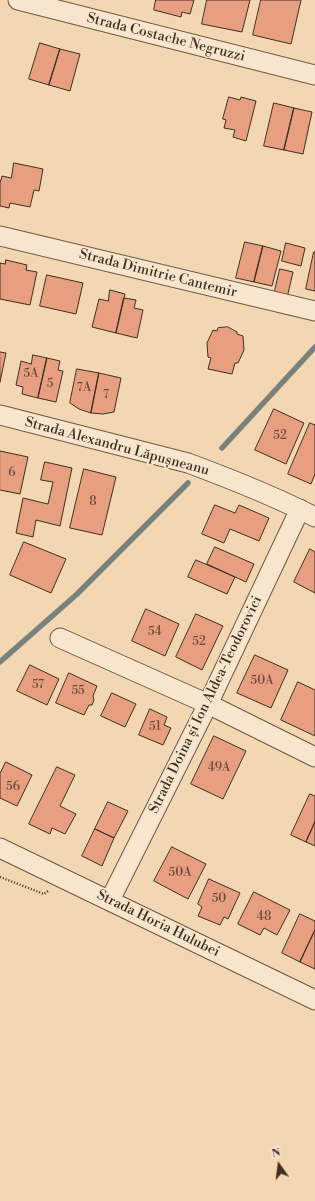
<!DOCTYPE html>
<meta charset="utf-8">
<style>
body{margin:0}
#map{position:relative;width:315px;height:1201px;overflow:hidden;background:#f2d7b2;font-family:"Libre Bodoni",serif}
canvas{display:block}
.north{position:absolute;left:259px;top:1145px;width:40px;height:40px;-webkit-text-stroke:3px #f7e5cd;paint-order:stroke;rotate:346deg;font-size:11px;font-weight:700;line-height:16px;text-align:center;color:#3e2f22}
.north::after{content:'';display:block;margin:auto;width:14px;height:18px;background:#3e2f22;clip-path:polygon(50% 0,100% 100%,50% 72%,0 100%)}
</style>
<div id="map">
<canvas width="315" height="1201"></canvas>
<div class="north">N</div>
</div>
<script>
const ctx = document.querySelector('canvas').getContext('2d');
ctx.lineJoin = 'round';
function stroke(path, color, width, dash) { ctx.strokeStyle = color; ctx.lineWidth = width; ctx.lineCap = dash ? 'butt' : 'round'; ctx.setLineDash(dash || []); ctx.stroke(path); }
function fillPath(path, color) { ctx.fillStyle = color; ctx.fill(path, 'evenodd'); }
function write(font, color, halo, rows, align = 'center') {
  ctx.font = font + ' "Libre Bodoni",serif'; ctx.lineWidth = 3; ctx.setLineDash([]); ctx.textBaseline = 'middle'; ctx.strokeStyle = halo; ctx.fillStyle = color; for (const [text, x, y, turn = 0] of rows) {
    ctx.save(); ctx.translate(x, y); ctx.rotate((+turn || 0) * Math.PI / 180); ctx.textAlign = isNaN(turn) ? turn : align; if (halo) ctx.strokeText(text, 0, 0); ctx.fillText(text, 0, 0); ctx.restore();
  }
}
stroke(new Path2D(`
 M222,448l93,-101
 M0,662l76,-67 112,-112`), '#79817c', 5.5);
const building = new Path2D(`
 M156,0h38l-4,14 -8,-2 -1,5 -27,-7z
 M207,0h43l-8,32 -40,-8z
 M261,0h40l-10,44 -38,-9z
 M40,43l20,6 -11,36 -20,-6z
 M60,49l20,5 -10,37 -21,-6z
 M229,97l11,3 1,-3 15,4 -10,40 -13,-4 2,-7 -11,-2 2,-8 -3,-1z
 M274,103l20,5 -10,42 -20,-4z
 M294,108l18,4 -9,42 -19,-4z
 M14,163l29,6 -4,22 -5,-1 -4,17 -20,-4 -1,5 -9,-2v-23l2,-7 9,2z
 M245,242l18,4 -9,36 -18,-4z
 M286,243l19,5 -4,18 -19,-5z
 M263,246l18,5 -9,35 -18,-4z
 M314,252h1v39l-9,-2z
 M6,260l21,5 -1,5 11,2 -7,33 -30,-6v-36l5,1z
 M280,269l13,3 -6,26 -13,-3z
 M47,275l36,8 -7,31 -36,-8z
 M110,290l15,4 -9,39 -24,-6 7,-28 9,2z
 M124,298l12,2 -2,8 9,2 -6,28 -21,-5z
 M228,327l9,5v2l6,2 1,14 -6,13h-3l-3,11 -24,-5 3,-11 -3,-1 -1,-14 6,-13 4,1 1,-3z
 M0,352l6,1 -6,29z
 M33,355l14,3 -9,40 -16,-4 1,-7 -7,-2 5,-24 10,3z
 M47,358l13,3 -2,9 5,1 -7,31 -18,-4z
 M77,369l22,4 -8,40 -12,-4 -9,-6z
 M99,373l22,5 -7,34 -11,2 -12,-1z
 M274,409l30,14 -18,41 -31,-14z
 M310,423l5,2v49l-4,10 -23,-10z
 M0,451l28,6 -8,37 -20,-4z
 M45,462l27,6 -12,58 -24,-6 -3,17 -17,-4 7,-35 25,6 5,-22 -12,-2z
 M84,469l32,8 -14,58 -32,-7z
 M215,505l20,8 4,-8 30,13 -10,23 -29,-12 -6,14 -22,-9z
 M24,542l42,17 -15,34 -41,-18z
 M215,547l39,17 -8,18 -39,-18z
 M310,549l5,3v41l-21,-11z
 M196,560l39,17 -8,17 -39,-17z
 M146,609l33,15 -14,32 -33,-15z
 M196,614l27,12 -21,44 -26,-13z
 M255,655l33,15 -17,38 -34,-15z
 M30,665l29,14 -12,26 -30,-14z
 M69,673l28,13 -4,10 1,4 -2,5h-3l-5,10 -28,-12z
 M298,682l17,8v46l-34,-16z
 M112,693l24,11 -11,23 -24,-11z
 M150,709l17,8 -3,8 7,3 -8,17 -24,-10z
 M214,736l32,15 -23,48 -32,-15z
 M6,762l26,13 -15,31 -17,-8v-24z
 M57,767l18,8 -15,31 16,8 -11,20 -13,-6 -2,6 -21,-10z
 M310,794l5,2v26l-9,20 -15,-7z
 M108,802l20,9 -14,27 -19,-9z
 M315,822v24l-9,-4z
 M95,829l19,9 -12,28 -20,-10z
 M172,847l34,17 -18,35 -34,-18z
 M209,879l31,14 -12,26 -4,-2 -4,8 -22,-9 4,-9 -4,-3z
 M254,892l36,18 -13,25 -13,-7 -4,7 -22,-11z
 M300,914l15,7v9l-15,32 -18,-9z
 M315,930v39l-15,-7z`);
fillPath(building, '#e79f7f');
stroke(building, '#3e2f22', 1);
const minor = new Path2D(`
 M18,0l297,75
 M0,236l315,75
 M0,415l188,48c43,16 86,33 127,54
 M60,638l148,66 107,53
 M0,848l315,152
 M110,900l98,-196 92,-195`);
stroke(minor, '#6b5946', 21);
stroke(new Path2D(`
 M0,877l44,17 4,-3`), '#3e2f22', 2.5, [1, 2]);
stroke(minor, '#f7e5cd', 19);
write('12px', '#684b39', null, [
 ["5A",31,374],
 ["5",50,384],
 ["7A",84,388],
 ["7",106,395],
 ["52",280,436],
 ["6",12,473],
 ["8",93,502],
 ["54",155,632],
 ["52",199,642],
 ["50A",262,681],
 ["57",38,685],
 ["55",78,691],
 ["51",155,727],
 ["49A",219,768],
 ["56",13,787],
 ["50A",180,873],
 ["50",219,899],
 ["48",264,917]
]);
write('14px', '#3e2f22', '#f7e5cd', [
 ["Strada Costache Negruzzi",166,38,14],
 ["Strada Dimitrie Cantemir",158,274,14],
 ["Strada Alexandru Lăpușneanu",117,447,15],
 ["Strada Doina și Ion Aldea-Teodorovici",206,705,-64],
 ["Strada Horia Hulubei",158,924,26]
]);
</script>
